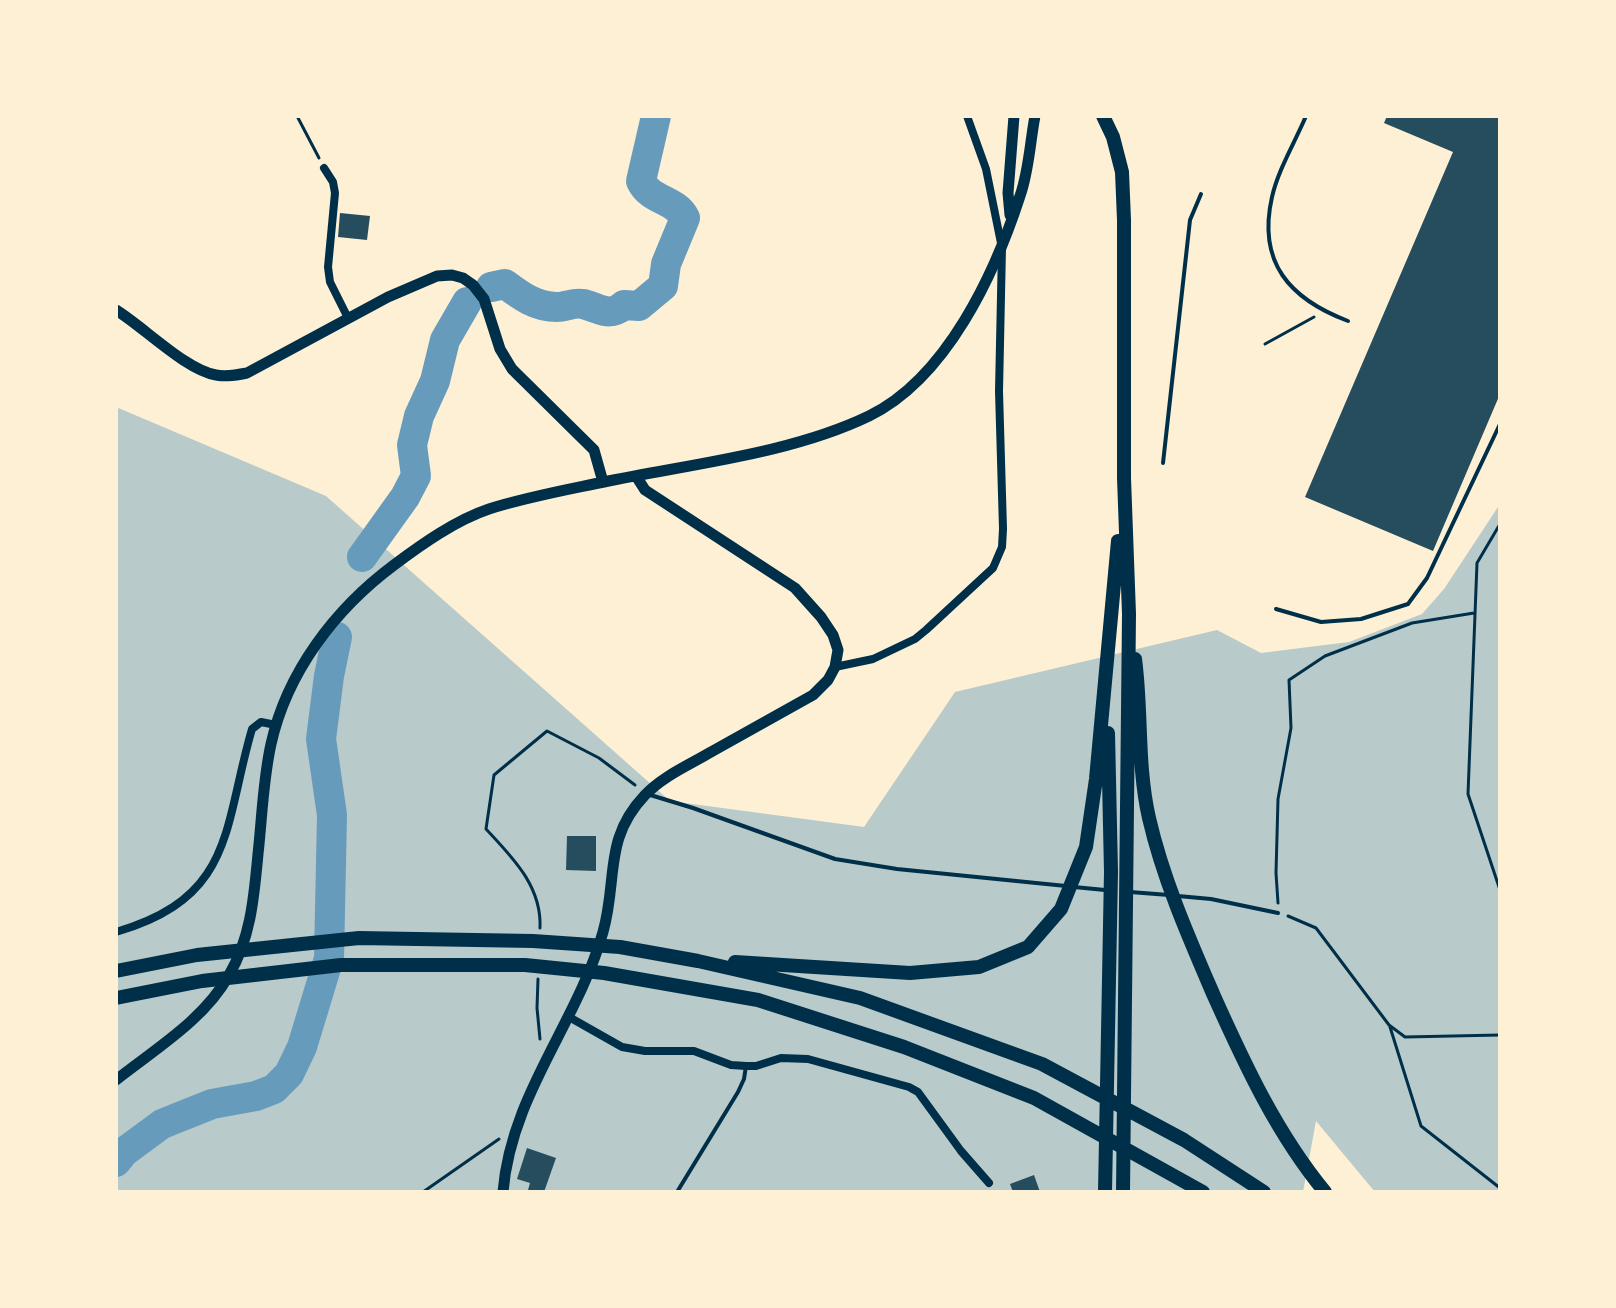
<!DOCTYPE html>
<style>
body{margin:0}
#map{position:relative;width:1616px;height:1308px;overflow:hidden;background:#fdf0d5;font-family:Figtree,sans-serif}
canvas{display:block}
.frame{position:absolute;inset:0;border:118px solid #fdf0d5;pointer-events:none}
</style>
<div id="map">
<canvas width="1616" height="1308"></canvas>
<div class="frame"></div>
</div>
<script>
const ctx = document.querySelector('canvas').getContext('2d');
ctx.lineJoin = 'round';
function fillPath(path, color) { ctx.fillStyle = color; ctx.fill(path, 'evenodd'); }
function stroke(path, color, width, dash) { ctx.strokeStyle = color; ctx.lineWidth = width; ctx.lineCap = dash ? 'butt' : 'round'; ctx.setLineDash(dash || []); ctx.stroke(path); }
fillPath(new Path2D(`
 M116,407l210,89 344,305 194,26 91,-135 262,-62 44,23 88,-11 73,-28 22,-25 56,-85v688h-125l-59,-71 -13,71h-1187z`), '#b9caca');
stroke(new Path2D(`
 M491,287l14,-3c16,12 31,23 52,23 9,0 17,-5 26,-3 17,4 26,14 41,1l15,1 24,-20 3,-22 19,-46c-9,-19 -35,-17 -44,-37l15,-65
 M362,557l43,-60 11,-21 -4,-31 7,-29 16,-35 10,-41 22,-38
 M116,1162l8,-10 38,-28 50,-20 44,-8 18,-7 15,-15 13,-27 27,-89 3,-143 -11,-76 8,-63 8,-39`), '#669bbc', 30);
fillPath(new Path2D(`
 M1387,116h113v278l-67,157 -128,-54 148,-345 -69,-29z
 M340,213l30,3 -3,24 -29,-3z
 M567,836h29v35l-30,-1z
 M527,1148l29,10 -12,34 -16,-2 2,-7 -13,-4z
 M1034,1175l6,17h-27l-3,-8z`), '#264d5e');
stroke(new Path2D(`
 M297,116l22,42
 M1265,344l49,-27
 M1500,524l-23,39 -9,231 32,96
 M1278,903l-2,-30 2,-74 13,-71 -2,-48 36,-24 87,-33 62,-10
 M1288,916l28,12 73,97 16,12 95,-2
 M540,928c2,-42 -28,-71 -54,-99l8,-54 53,-44 52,27 36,27
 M538,979l-1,29 3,31
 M1390,1027l31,99 79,62
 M423,1192l76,-53`), '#003049', 3);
stroke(new Path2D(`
 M1306,116c-11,26 -28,54 -34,81 -15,66 18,102 76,124
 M1163,463l27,-243 11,-26
 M1276,609l45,13 40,-3 47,-15 19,-26 73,-154
 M647,794l46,14 142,51 62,10 169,17
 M1074,887l31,3
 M1130,892l39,3
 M1178,896l33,3 67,14
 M677,1192l61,-100 6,-13 2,-13`), '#003049', 4);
stroke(new Path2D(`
 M324,168l9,14 2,11 -7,74 2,15 18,36
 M835,667l38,-8 42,-20 11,-9 67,-62 9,-21 1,-18 -4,-138 3,-143 -16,-79 -19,-53
 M116,932c119,-35 107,-104 136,-203l9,-7 15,3
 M569,1017l53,30 23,4h49l37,14 15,1h10l25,-8 27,1 101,28 9,5 43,59 28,32`), '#003049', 8);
stroke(new Path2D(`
 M1010,215l-2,-22 6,-77
 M116,310c29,18 70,60 100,65 11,2 21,0 31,-2l141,-76 49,-21 15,-1 11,3 10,7 11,14 16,50 12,20 82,81 9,32
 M116,1080c39,-31 88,-60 113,-105 22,-37 25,-79 29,-121 4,-36 5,-74 13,-110 16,-72 64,-135 123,-179 28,-21 62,-45 95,-56 38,-12 77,-19 115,-27 86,-18 186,-28 265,-66 78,-38 126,-143 151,-220 9,-25 10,-54 15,-80
 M503,1192c8,-98 74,-168 100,-260 15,-53 0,-93 42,-137 18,-19 44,-30 66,-43 34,-19 68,-38 102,-57l15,-15 7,-13 3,-17 -5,-15 -12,-18 -26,-29 -150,-98 -9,-14`), '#003049', 11);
stroke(new Path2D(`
 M1103,116l10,21 9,35 2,48v258l5,136 -6,578
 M1135,659c7,52 2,107 14,159 14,61 40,120 65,178 31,69 63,138 111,196
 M735,962l175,11 69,-6 49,-20 33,-38 25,-62 10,-68 22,-238
 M116,971l81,-16 162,-17 174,3 87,6 78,14 162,37 182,66 142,76 80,52
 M116,998l86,-17 139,-16h184l79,8 154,27 146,47 130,51 169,94
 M1105,1192l6,-320 -3,-139`), '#003049', 14);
</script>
